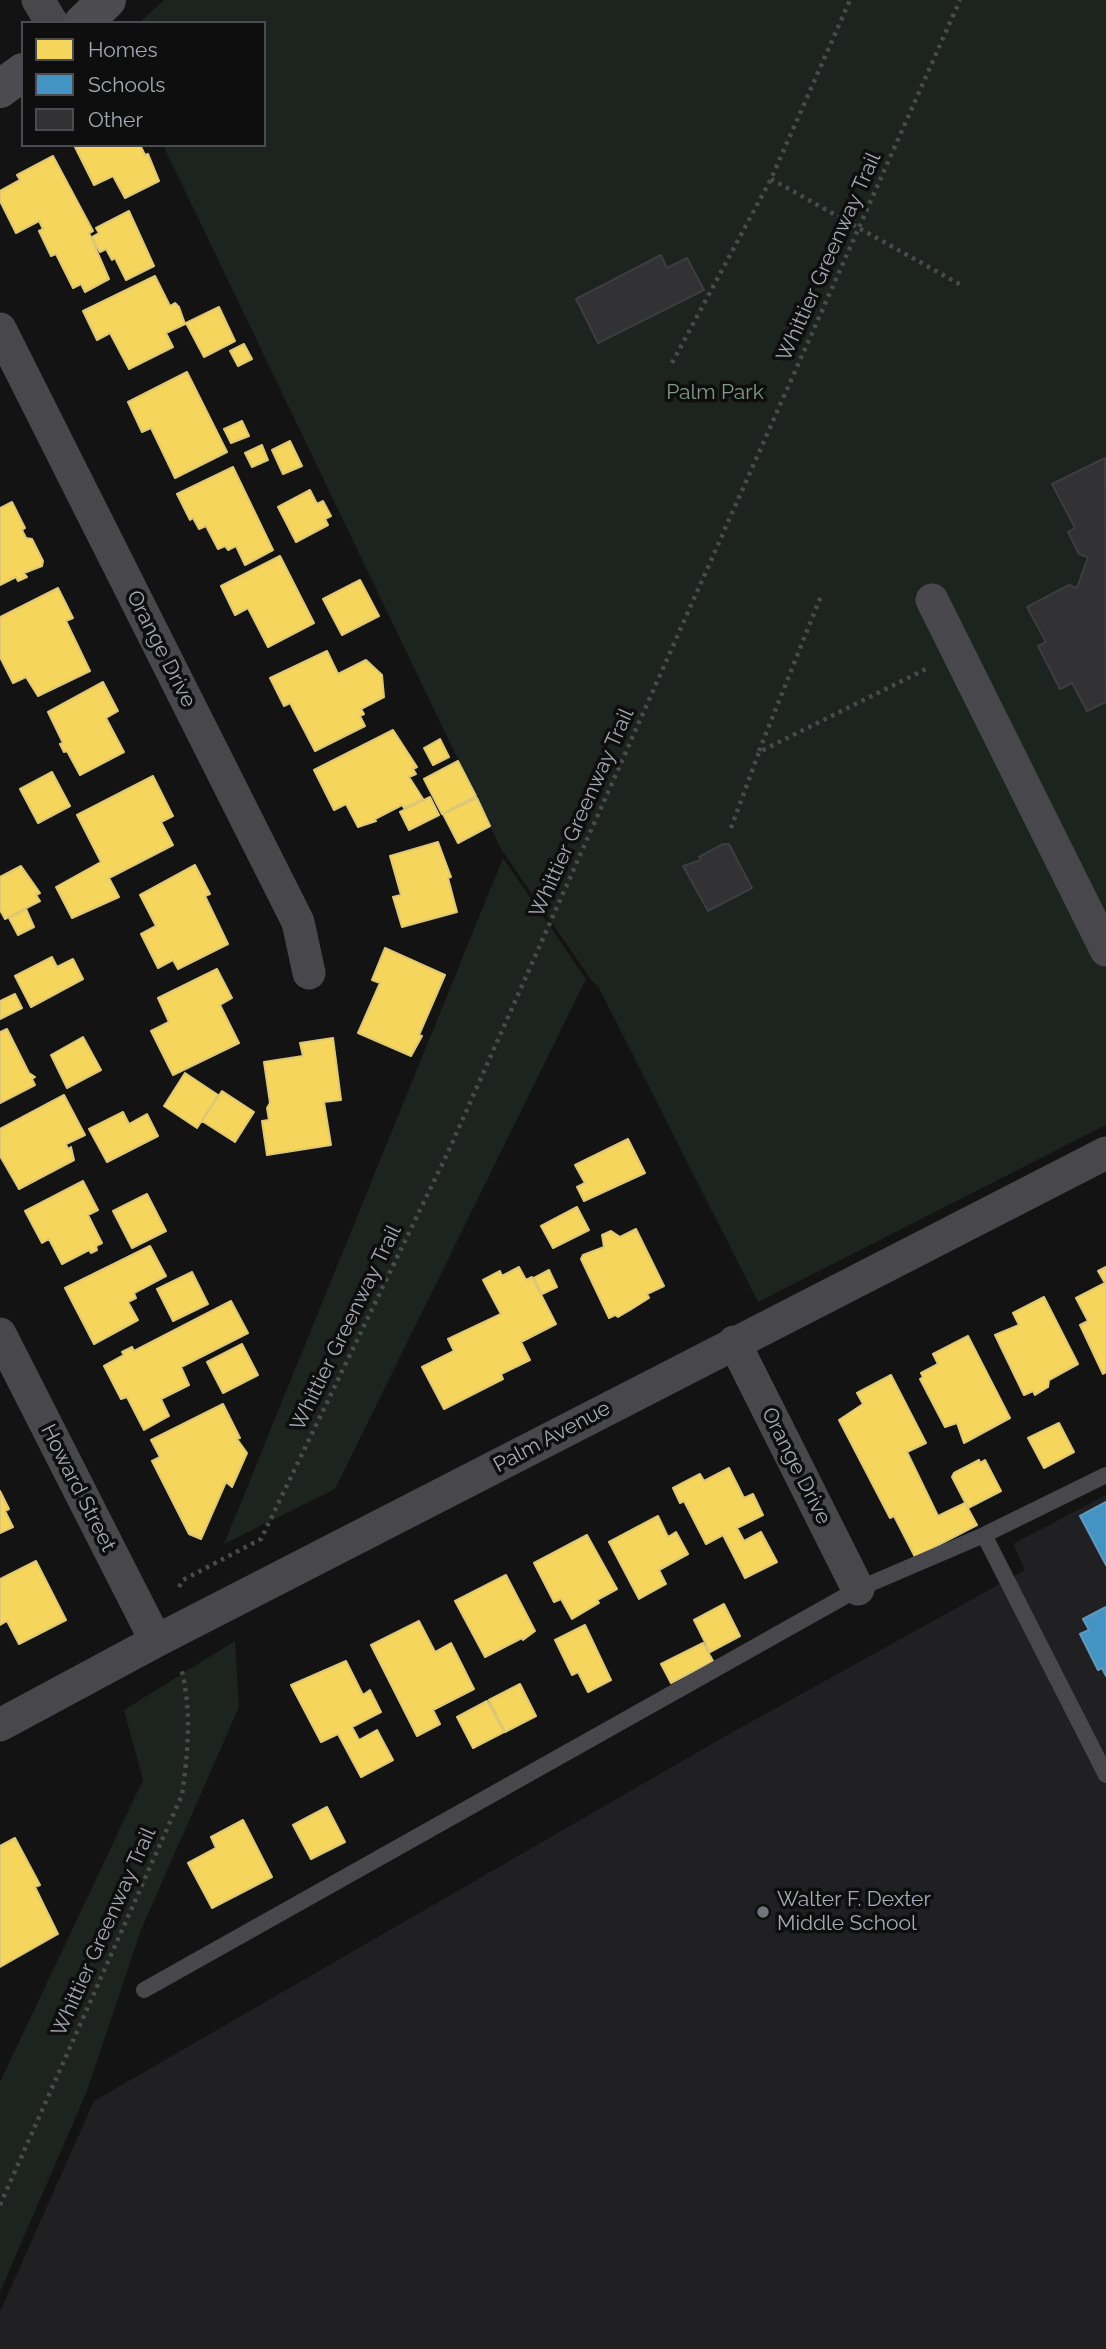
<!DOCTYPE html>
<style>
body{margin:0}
#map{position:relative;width:1106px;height:2349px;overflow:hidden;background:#131314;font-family:Raleway,sans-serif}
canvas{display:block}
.legend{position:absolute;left:21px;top:21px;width:245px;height:126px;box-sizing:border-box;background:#0e0e0f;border:2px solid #4b4c51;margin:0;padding:9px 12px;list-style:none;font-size:21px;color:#a6a8b3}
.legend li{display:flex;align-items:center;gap:14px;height:35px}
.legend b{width:35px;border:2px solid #4b4c51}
</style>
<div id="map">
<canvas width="1106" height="2349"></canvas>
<ul class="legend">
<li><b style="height:19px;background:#f6d55c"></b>Homes</li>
<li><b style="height:19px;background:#4393c3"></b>Schools</li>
<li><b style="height:19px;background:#323235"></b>Other</li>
</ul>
</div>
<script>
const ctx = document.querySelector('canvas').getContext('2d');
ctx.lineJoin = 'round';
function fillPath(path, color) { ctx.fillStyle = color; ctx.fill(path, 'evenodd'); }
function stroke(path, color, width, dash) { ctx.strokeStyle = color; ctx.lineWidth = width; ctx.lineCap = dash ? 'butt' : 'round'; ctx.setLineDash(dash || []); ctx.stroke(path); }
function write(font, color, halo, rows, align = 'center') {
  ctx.font = font + ' Raleway,sans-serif'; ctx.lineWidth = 7; ctx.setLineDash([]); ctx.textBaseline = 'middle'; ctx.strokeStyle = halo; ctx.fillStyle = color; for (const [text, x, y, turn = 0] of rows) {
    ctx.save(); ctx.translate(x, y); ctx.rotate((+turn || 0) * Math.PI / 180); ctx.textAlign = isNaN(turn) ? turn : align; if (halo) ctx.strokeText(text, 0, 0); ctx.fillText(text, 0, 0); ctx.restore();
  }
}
fillPath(new Path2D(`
 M1106,1495v854h-1106v-37l94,-211 630,-364 301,-167 -12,-26z`), '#202022');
fillPath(new Path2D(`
 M164,0h942v1125l-348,177 -160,-316 -6,-5 -91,-132 -338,-704h101v-122h-125z
 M503,858l83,121 -251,510 -111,55z
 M235,1641l4,66 -98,223 -54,161 -87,201v-210l143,-302 -19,-70z`), '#1d231f');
const homes = new Path2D(`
 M74,145h66l5,10 3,-1 11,27 -34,17 -12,-22 -19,9z
 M53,156l40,75 -4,2 20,46 -24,13 -4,-8 -8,4 -17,-34 -5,2 -12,-25 4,-2 -4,-8 -23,12 -16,-32v-10l20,-11 -3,-5z
 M129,211l25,55 -28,14 -11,-22 -3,2 -6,-11 -6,3 -8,-15 7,-4 -3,-5z
 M155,276l15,30 5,-3 4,4 6,17 -19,9 7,14 -44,22 -19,-36 -13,7 -14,-29z
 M219,307l16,34 -31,16 -18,-34z
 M244,344l8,15 -14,7 -8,-15z
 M187,372l40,80 -52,26 -24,-50 -9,4 -14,-30z
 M242,421l7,15 -18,7 -7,-14z
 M290,441l12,25 -19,8 -11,-24z
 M262,445l6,15 -16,7 -7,-14z
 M233,467l40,83 -28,15 -9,-19 -8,4 -3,-4 -7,3 -12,-23 -7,3 -6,-11 -3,2 -13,-26z
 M310,490l7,14 6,-3 8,15 -6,3 3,6 -32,17 -18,-35z
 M12,502l13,26 -3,2 4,8 6,1 11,22 -1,5 -18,7 3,4 -9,4 -2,-4 -16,8v-77z
 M280,556l34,67 -46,24 -20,-39 -13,7 -14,-29z
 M360,580l19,36 -37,19 -19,-36z
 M58,588l15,30 -7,3 24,50 -52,25 -12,-19 -13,6 -13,-26v-40z
 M327,651l11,23 28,-14 16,15 2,22 -23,12 3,5 -4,2 5,10 -50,25 -25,-48 -6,3 -14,-28z
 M103,682l15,29 -12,7 18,34 -44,23 -13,-24 -3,1 -4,-8 3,-1 -15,-31z
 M393,730l24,37 -4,2 3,5 -7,3 14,22 -19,9 -2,-3 -27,14 1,2 -18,6 -12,-23 -12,6 -20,-40z
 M440,739l9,18 -16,8 -9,-17z
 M458,761l18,35 -34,18 -18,-35z
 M52,772l18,34 -32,17 -18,-34z
 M153,776l20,40 -12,6 12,23 -64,33 10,19 -47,21 -16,-31 45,-25 -24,-47z
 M430,797l9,18 -30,15 -9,-18z
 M477,798l13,28 -32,17 -15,-29z
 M438,842l13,35 -3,1 9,34 -55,15 -9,-30 8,-2 -11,-39z
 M195,865l15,29 -5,2 23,48 -50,25 -5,-9 -15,8 -17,-34 15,-8 -16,-31z
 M21,866l19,27 -4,2 4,6 -35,18 -5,-9v-33z
 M26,909l8,18 -16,8 -9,-17z
 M385,948l60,27 -26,60 3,1 -11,20 -53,-23 22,-50 -8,-3z
 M52,957l5,10 16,-8 10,20 -52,28 -16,-31z
 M217,969l15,29 -12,7 19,38 -66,32 -22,-44 18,-9 -11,-24z
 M15,994l7,14 -22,11v-18z
 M7,1029l22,44 6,4 -3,2 3,6 -35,18v-71z
 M83,1037l18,33 -34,18 -16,-33z
 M333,1038l8,62 -17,2 7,43 -64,10 -5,-34 7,-1 -2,-12 3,-5 -6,-41 39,-6 -3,-13z
 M185,1073l33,22 -21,33 -33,-22z
 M222,1091l32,21 -19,30 -33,-21z
 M64,1095l21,40 -19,9 2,5 3,-2 3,13 -55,29 -19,-33v-27z
 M123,1112l6,12 18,-10 11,22 -51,26 -18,-33z
 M628,1139l17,34 -61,28 -7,-14 8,-4 -10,-18z
 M83,1181l15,29 -10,5 14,28 -6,3 1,4 -6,3 -2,-3 -27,14 -13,-25 -7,4 -17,-32z
 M147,1194l19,37 -34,17 -19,-37z
 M577,1207l12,23 -36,18 -12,-22z
 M636,1229l28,57 -17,8 2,4 -19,12 -12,7 -3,-2 -6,3 -28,-59 2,-4 21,-8 -2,-12 9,-4 9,6z
 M150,1246l16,30 -32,17 2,5 -8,4 10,18 -44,24 -29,-56z
 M519,1267l7,13 6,-3 24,47 -35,18 9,18 -29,14 2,5 -59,30 -22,-42 32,-16 -6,-12 53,-25 -18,-34 17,-9 2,5z
 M1106,1267v105l-3,2 -23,-49 8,-4 -12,-23 29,-15 -7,-12z
 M549,1270l8,17 -15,7 -8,-16z
 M192,1272l16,32 -35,17 -16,-32z
 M1044,1297l34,67 -29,16 -1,7 -13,8 -2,-4 -9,4 -29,-60 24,-10 -6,-12z
 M231,1301l17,32 -67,34 8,18 -28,14 8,17 -25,14 -17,-33 -6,2 -17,-33 20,-11 -2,-3 10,-5 2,4z
 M968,1336l42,82 -46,25 -7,-20 -12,4 -25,-48 3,-2 -2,-4 17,-9 -5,-10z
 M242,1344l16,31 -35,18 -16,-31z
 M891,1375l35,68 -19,9 31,64 27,-13 12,22 -62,32 -21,-41 -4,2 -51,-98 24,-16 -6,-11z
 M223,1404l17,34 -3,1 10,14 -15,34 -6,-5 -25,57 -12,-5 -37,-73 8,-4 -9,-17z
 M1059,1423l15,29 -30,16 -16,-30z
 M979,1460l1,3 5,-3 16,31 -33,17 -16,-31 2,-4z
 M729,1468l15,30 9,-4 10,21 -26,13 7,13 17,-9 16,30 -32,16 -22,-43 -17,9 -22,-43 -4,2 -7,-15 27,-14 4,7z
 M0,1491l9,18 -4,2 8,16 -13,6z
 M658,1516l10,21 8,-5 12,22 -29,16 7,14 -27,15 -30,-57z
 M587,1535l30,54 -20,11 2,3 -27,16 -11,-20 -7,3 -20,-39z
 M36,1561l30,59 -47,24 -12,-23 -7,4v-46z
 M506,1575l29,56 -12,9 -1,-2 -37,19 -30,-56z
 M724,1604l16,32 -30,16 -16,-32z
 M419,1621l16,31 16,-9 23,46 -41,21 7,14 -23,12 -46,-91z
 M585,1625l26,55 -23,12 -10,-20 -6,3 -17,-35z
 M703,1643l10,18 -42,22 -10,-19z
 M346,1661l17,34 7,-5 11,22 -29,15 7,13 18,-10 16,30 -32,17 -23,-43 -17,8 -30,-57z
 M520,1684l16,32 -31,16 -16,-32z
 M487,1701l17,31 -31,16 -16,-31z
 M327,1807l18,35 -34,17 -18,-34z
 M243,1820l29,57 -60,31 -24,-45 28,-15 -5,-11z
 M15,1838l25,47 -5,2 23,47 -58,33v-121z`);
fillPath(homes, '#f6d55c');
stroke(homes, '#dec876', 2);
const schools = new Path2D(`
 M1106,1502v63l-26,-49z
 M1106,1607v69l-4,-8 -4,2 -18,-36 9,-4 -6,-11z`);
fillPath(schools, '#4393c3');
stroke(schools, '#6199be', 2);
const building = new Path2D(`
 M661,255l6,13 20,-10 17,32 -106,53 -22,-44z
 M1105,458l1,244 -19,9 -15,-28 -12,6 -22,-43 8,-4 -19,-35 42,-22 8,3 11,-31 -9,-3 -11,-22 7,-4 -23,-44z
 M723,844h6l23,44 -44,23 -25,-45 18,-6 -2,-3z`);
fillPath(building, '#323235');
stroke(building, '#3c3d40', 2);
stroke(new Path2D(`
 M771,179l190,106
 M672,363l99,-184 79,-179
 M759,751l62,-155
 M731,828l28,-76 167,-83
 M179,1587l4,-7 78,-41 188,-389 511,-1150
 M0,2205l182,-410c6,-41 10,-87 -1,-127`), '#494a4d', 4.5, [3.5, 5]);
stroke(new Path2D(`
 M984,1535l122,240
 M144,1990l714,-401 126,-54 122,-60`), '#48484c', 16);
stroke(new Path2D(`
 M38,0l14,23
 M0,329l298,593 11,51
 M932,600l174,350
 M0,1334l156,307
 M734,1342l124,247
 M0,1725l156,-84 950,-488`), '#48484c', 33);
stroke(new Path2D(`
 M83,23l24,-23
 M0,89l23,-17`), '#4c4c50', 38);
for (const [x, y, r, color] of [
 [763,1912,7,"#73747b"]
]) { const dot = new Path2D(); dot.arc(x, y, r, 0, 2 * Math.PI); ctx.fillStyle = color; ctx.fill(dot); stroke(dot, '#0e0e0f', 2.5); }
write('21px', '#a6a8b3', '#0e0e0f', [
 ["Whittier Greenway Trail",829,257,-66],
 ["Orange Drive",161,649,63],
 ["Whittier Greenway Trail",582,813,-66],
 ["Whittier Greenway Trail",346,1328,-64],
 ["Palm Avenue",552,1437,-28],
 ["Orange Drive",796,1466,63],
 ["Howard Street",78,1488,63],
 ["Whittier Greenway Trail",104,1932,-66]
]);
write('21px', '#7f9c85', '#0e0e0f', [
 ["Palm Park",715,393]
]);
write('21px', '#a6a8b3', '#0e0e0f', [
 ["Walter F. Dexter",777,1900],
 ["Middle School",777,1924]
], 'left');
</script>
